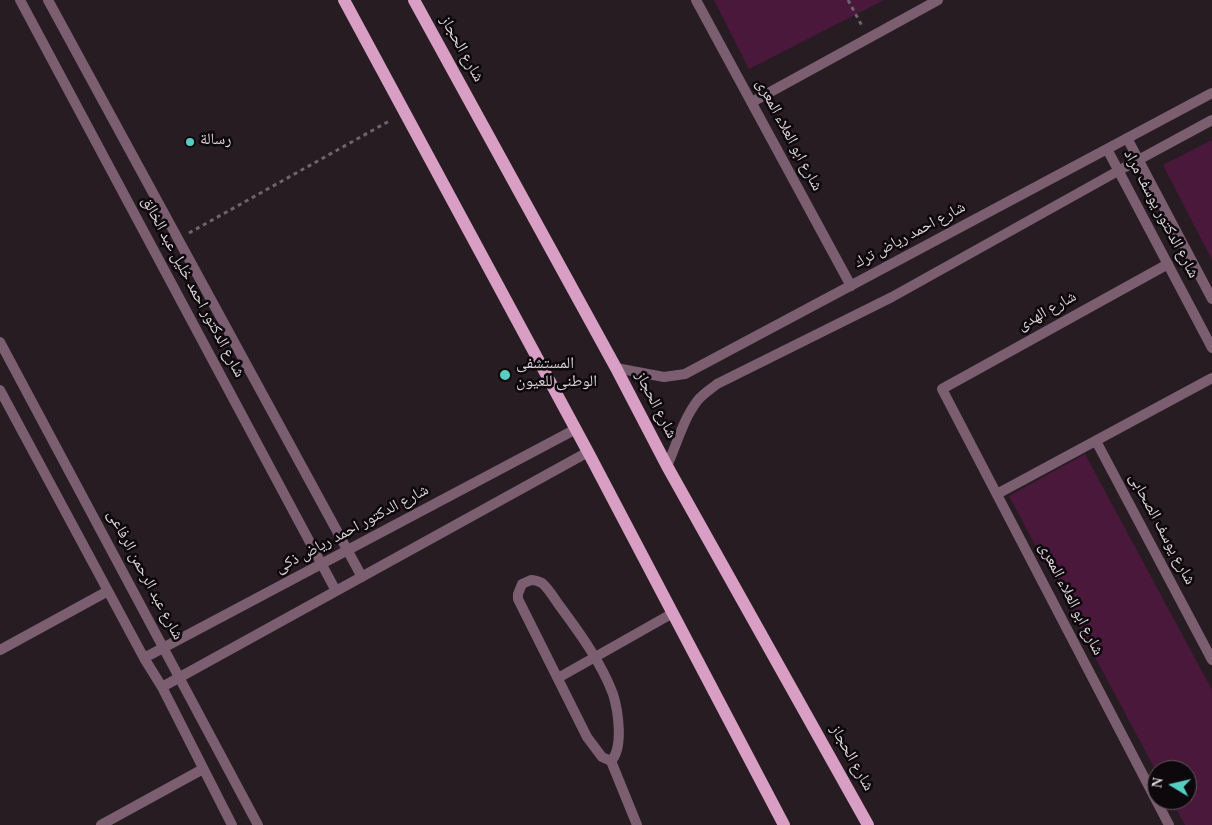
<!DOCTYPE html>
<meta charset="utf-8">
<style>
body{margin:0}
#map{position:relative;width:1212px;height:825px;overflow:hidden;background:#281c23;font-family:Georgia,serif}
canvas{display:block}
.north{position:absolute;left:1147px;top:760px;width:50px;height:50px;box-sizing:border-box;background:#0d080b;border:1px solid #5f595d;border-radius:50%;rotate:279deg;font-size:14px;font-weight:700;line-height:20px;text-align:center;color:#dbd3d8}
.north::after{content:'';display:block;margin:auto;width:18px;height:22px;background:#57cec2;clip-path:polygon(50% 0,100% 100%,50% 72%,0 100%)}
</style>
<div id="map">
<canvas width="1212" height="825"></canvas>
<div class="north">N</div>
</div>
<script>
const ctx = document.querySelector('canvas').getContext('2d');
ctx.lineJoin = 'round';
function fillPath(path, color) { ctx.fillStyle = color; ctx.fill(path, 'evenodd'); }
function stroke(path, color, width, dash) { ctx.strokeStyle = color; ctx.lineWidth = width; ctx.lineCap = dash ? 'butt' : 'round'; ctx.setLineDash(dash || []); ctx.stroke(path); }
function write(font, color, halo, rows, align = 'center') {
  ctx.font = font + ' Georgia,"Noto Naskh Arabic",serif'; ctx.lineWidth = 5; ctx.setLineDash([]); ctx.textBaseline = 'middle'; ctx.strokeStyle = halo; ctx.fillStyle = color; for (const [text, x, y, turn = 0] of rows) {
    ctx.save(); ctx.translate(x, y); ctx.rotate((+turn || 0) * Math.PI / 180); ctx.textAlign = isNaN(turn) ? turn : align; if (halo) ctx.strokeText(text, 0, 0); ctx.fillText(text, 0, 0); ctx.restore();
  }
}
fillPath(new Path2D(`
 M714,0h170l-135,69z
 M1212,140v120l-49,-95z
 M1085,454l127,236v135h-27l-14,-25h16v-30h-30v3l-148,-277z`), '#4a183b');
stroke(new Path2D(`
 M848,0l14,26
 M189,233l202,-113`), '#6e646a', 3, [4, 4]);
stroke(new Path2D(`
 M531,580c5,0 7,1 11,3 7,6 12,15 17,22 20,27 42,57 54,89 5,16 11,54 -2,67l-9,-4 -15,-20 -69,-138v-5l4,-10z
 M558,678l115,-65
 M611,761l26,64`), '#7b5f71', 10);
stroke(new Path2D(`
 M20,0l316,591
 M48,0l314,577
 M696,0l155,286
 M752,102l186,-102
 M1127,138l85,161
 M1107,149l105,199
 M1168,264l-226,125 227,436
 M0,342l258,483
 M616,368l48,9 21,-3 527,-281
 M0,390l144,268 18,29 70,138
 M1096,441l116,219
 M667,466c10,-22 16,-47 31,-66 5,-6 13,-11 19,-16l175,-87 226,-126 94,-51
 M997,494l215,-116
 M0,650l108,-59
 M144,658l432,-229
 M162,687l426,-235
 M101,825l102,-56`), '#7b5f71', 10);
stroke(new Path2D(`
 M344,0l244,452 196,373
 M414,0l202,368 51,98 201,359`), '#d89ec3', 12);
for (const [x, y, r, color] of [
 [190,142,5,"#57cec2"],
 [505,375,6,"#57cec2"]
]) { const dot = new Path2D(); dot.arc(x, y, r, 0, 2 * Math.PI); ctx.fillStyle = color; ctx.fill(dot); stroke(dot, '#0d080b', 2); }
write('16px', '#dbd3d8', '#0d080b', [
 ["شارع الحجاز",460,50,61],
 ["شارع ابو العلاء المعرى",787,136,62],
 ["شارع الدكتور يوسف مراد",1159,215,62],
 ["شارع احمد رياض ترك",911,237,-28],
 ["شارع الدكتور احمد خليل عبد الخالق",191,288,62],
 ["شارع الهدى",1048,313,-29],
 ["شارع الحجاز",654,406,63],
 ["شارع يوسف الصحابى",1160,530,62],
 ["شارع الدكتور احمد رياض ذكى",353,531,-28],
 ["شارع عبد الرحمن الرفاعى",143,576,62],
 ["شارع ابو العلاء المعرى",1069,600,63],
 ["شارع الحجاز",850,759,61]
]);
write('16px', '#dbd3d8', '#0d080b', [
 ["رسالة",200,142],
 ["المستشفى",516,366],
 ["الوطنى للعيون",516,384]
], 'left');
</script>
